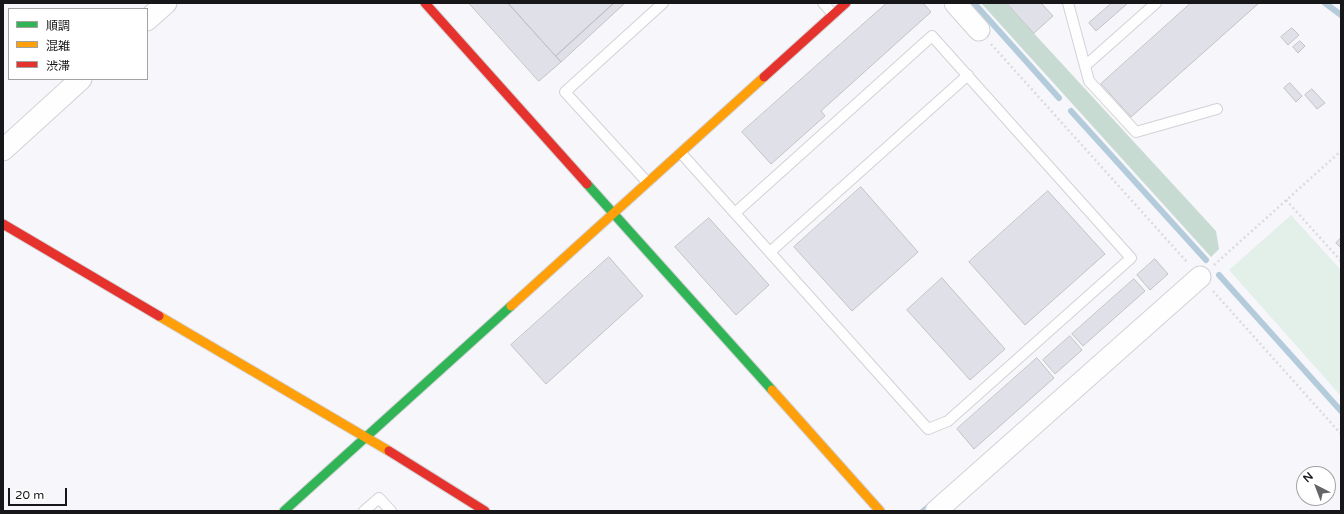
<!DOCTYPE html>
<meta charset="utf-8">
<style>
body{margin:0}
#map{position:relative;width:1344px;height:514px;overflow:hidden;background:#f7f7fb;font-family:"Varela Round","Noto Sans JP",sans-serif}
canvas{display:block}
.frame{position:absolute;inset:0;border:4px solid #17171a;pointer-events:none}
.legend{position:absolute;left:8px;top:8px;width:140px;height:72px;box-sizing:border-box;background:#fff;border:1px solid #a2a2a3;margin:0;padding:5px 7px;list-style:none;font-size:12px;color:#17171a}
.legend li{display:flex;align-items:center;gap:8px;height:20px}
.legend b{width:20px;border:1px solid #a2a2a3}
.north{position:absolute;left:1296px;top:466px;width:40px;height:40px;box-sizing:border-box;background:#fff;border:1px solid #a2a2a3;border-radius:50%;rotate:318deg;font-size:11px;font-weight:700;line-height:16px;text-align:center;color:#17171a}
.north::after{content:'';display:block;margin:auto;width:14px;height:18px;background:#656569;clip-path:polygon(50% 0,100% 100%,50% 72%,0 100%)}
.scale{position:absolute;left:8px;top:488px;width:59px;height:18px;box-sizing:border-box;border:2px solid #17171a;border-top:0;padding-left:5px;font-size:12px;line-height:14px;white-space:nowrap;color:#17171a;-webkit-text-stroke:3px #fff;paint-order:stroke}
</style>
<div id="map">
<canvas width="1344" height="514"></canvas>
<div class="frame"></div>
<ul class="legend">
<li><b style="height:5px;background:#30b455"></b>順調</li>
<li><b style="height:5px;background:#ff9f0a"></b>混雑</li>
<li><b style="height:5px;background:#e5322d"></b>渋滞</li>
</ul>
<div class="north">N</div>
<div class="scale">20 m</div>
</div>
<script>
const ctx = document.querySelector('canvas').getContext('2d');
ctx.lineJoin = 'round';
function fillPath(path, color) { ctx.fillStyle = color; ctx.fill(path, 'evenodd'); }
function stroke(path, color, width, dash) { ctx.strokeStyle = color; ctx.lineWidth = width; ctx.lineCap = dash ? 'butt' : 'round'; ctx.setLineDash(dash || []); ctx.stroke(path); }
fillPath(new Path2D(`
 M1291,215l50,55v126l-112,-126z`), '#e3efe9');
fillPath(new Path2D(`
 M981,3h25l210,228 3,18 -8,8z`), '#c8dbd2');
stroke(new Path2D(`
 M974,3l85,95
 M1325,3l16,12
 M1071,111l135,149
 M1219,275l122,136
 M923,511l9,-7`), '#b4cbdb', 6);
const building = new Path2D(`
 M469,3h39l53,59 -22,19z
 M508,3h106l-58,53z
 M614,3h11l-64,59 -5,-6z
 M887,3h36l8,9 -110,99 4,5 -54,48 -29,-32z
 M1007,3h34l12,13 -19,17z
 M1112,3h16l-32,28 -7,-8z
 M1191,3h68l-128,114 -30,-33z
 M1292,28l7,7 -11,10 -7,-8z
 M1300,41l5,5 -7,7 -5,-6z
 M1290,83l12,13 -6,6 -12,-14z
 M1312,89l13,14 -8,6 -12,-14z
 M861,187l57,65 -66,59 -58,-64z
 M1048,191l57,63 -80,71 -56,-63z
 M709,218l60,67 -33,30 -61,-68z
 M1341,238v10l-5,-5z
 M609,257l34,39 -97,88 -35,-39z
 M1155,259l13,15 -18,16 -13,-15z
 M942,278l63,71 -35,31 -63,-70z
 M1134,279l11,12 -62,55 -11,-12z
 M1070,336l12,14 -27,24 -12,-14z
 M1037,358l17,20 -80,71 -17,-20z`);
fillPath(building, '#dfe0e8');
stroke(building, '#c2c2c5', 1);
const lane = new Path2D(`
 M823,3l10,11
 M1068,3l21,78 47,51 81,-23
 M1085,66l71,-63
 M681,153l247,276 20,-8 183,-163 -199,-222 -197,177
 M647,182l-82,-90 98,-89
 M770,252l198,-177
 M364,511l15,-13 12,13`);
const street = new Path2D(`
 M955,3l24,27
 M147,20l19,-17
 M3,150l78,-71
 M936,511l264,-234`);
const fast = new Path2D(`
 M587,184l185,206
 M284,511l227,-205`);
const slow = new Path2D(`
 M511,306l253,-229
 M159,316l230,135
 M772,390l108,121`);
const jam = new Path2D(`
 M425,3l162,181
 M764,77l82,-74
 M3,224l156,92
 M389,451l96,60`);
stroke(lane, '#d2d2d6', 12);
stroke(street, '#d2d2d6', 23);
stroke(fast, '#d2d2d6', 11);
stroke(slow, '#d2d2d6', 11);
stroke(jam, '#d2d2d6', 11);
stroke(new Path2D(`
 M991,44l196,218
 M1286,200l55,61
 M1214,265l127,-114
 M1213,291l128,143`), '#dbdbdc', 2.5, [2, 3]);
stroke(lane, '#fefefe', 10);
stroke(street, '#fefefe', 21);
stroke(fast, '#30b455', 9);
stroke(slow, '#ff9f0a', 9);
stroke(jam, '#e5322d', 9);
</script>
